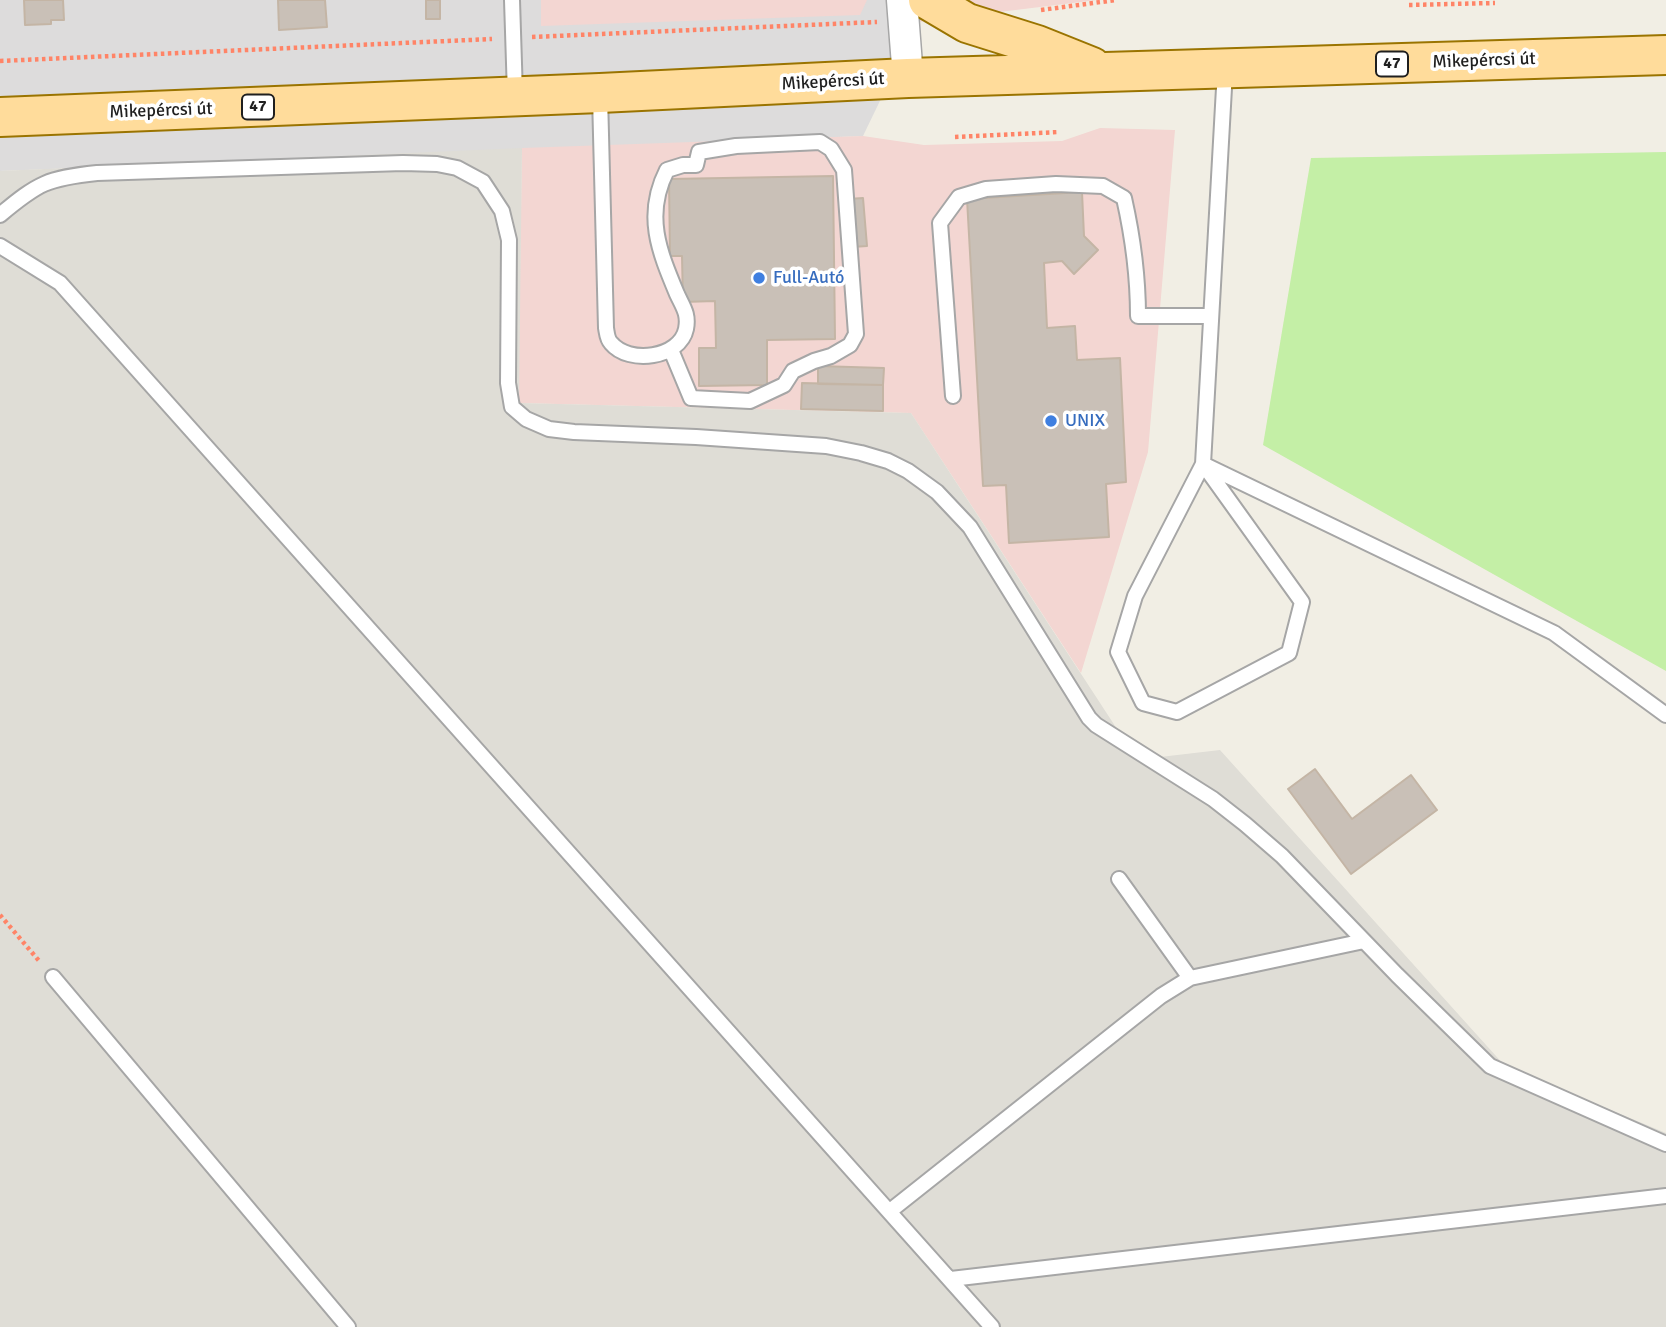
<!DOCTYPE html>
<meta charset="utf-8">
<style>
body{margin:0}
canvas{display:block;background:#f1eee4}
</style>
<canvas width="1666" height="1327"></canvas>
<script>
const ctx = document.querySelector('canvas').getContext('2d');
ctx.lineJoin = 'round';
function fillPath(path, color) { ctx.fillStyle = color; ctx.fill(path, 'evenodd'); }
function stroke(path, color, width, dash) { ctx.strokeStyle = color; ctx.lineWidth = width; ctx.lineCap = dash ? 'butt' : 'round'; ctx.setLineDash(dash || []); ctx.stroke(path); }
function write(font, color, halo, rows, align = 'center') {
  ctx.font = font + ' Signika,sans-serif'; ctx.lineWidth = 7; ctx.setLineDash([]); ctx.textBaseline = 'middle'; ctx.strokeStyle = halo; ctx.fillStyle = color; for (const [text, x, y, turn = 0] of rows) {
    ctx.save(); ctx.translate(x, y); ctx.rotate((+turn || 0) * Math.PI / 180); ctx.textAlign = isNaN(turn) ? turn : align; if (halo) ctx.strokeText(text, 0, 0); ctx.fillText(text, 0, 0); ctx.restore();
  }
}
fillPath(new Path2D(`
 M0,0h915l3,22 -55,114 -863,35z`), '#dddcdc');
fillPath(new Path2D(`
 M541,0h326l-7,15 -319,11z
 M915,0h182l-179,22z
 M1100,128l75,2 -27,322 -67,221 -170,-260 -393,-10 4,-255 341,-12 61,9 138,-4z`), '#f3d6d2');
fillPath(new Path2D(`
 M522,148l-3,255 392,10 206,316 43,28 60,-7 285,316 161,67v194h-1666v-1156z`), '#dfddd6');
fillPath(new Path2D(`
 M1666,152v519l-403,-226 48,-287z`), '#c4efa6');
const building = new Path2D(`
 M24,0h39l1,20h-13v4l-26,1z
 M278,0h47l2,27 -48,3z
 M426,0h14v19h-14z
 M833,176l2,163 -68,1v45l-68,1v-38h17l-1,-47 -32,1 -1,-46h-12l-1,-77z
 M1082,192l2,44 14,14 -24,24 -12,-13 -18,2 3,65 28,-2 2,34 43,-2 6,124 -20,2 3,53 -100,6 -3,-58 -23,1 -16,-287z
 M863,198l4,48 -15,1 -4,-48z
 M818,366l66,2 -1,17 -65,-1z
 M802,383l81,2v26l-82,-2z
 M1315,769l37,50 59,-44 26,35 -86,64 -63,-85z`);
fillPath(building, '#c9c0b7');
stroke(building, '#c4b5a5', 2);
const service = new Path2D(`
 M512,0l3,95
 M600,96l6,232c1,5 1,11 5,15 18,22 69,15 75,-14 3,-15 -3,-22 -9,-35 -18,-43 -33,-79 -10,-124l16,-5h13l3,-13 37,-6 84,-4 11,7 13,21 12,164 -6,11 -19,11 -17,5 -21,10 -9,14 -34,16 -59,-3 -20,-48
 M0,215c38,-32 48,-37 97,-42l306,-10 34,1 20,4 26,14 19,29 7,29 -1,143 4,24 14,12 23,10 25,3 122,5 130,9 35,7 27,8 20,10 29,21 33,35 119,191 7,7 117,74 32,25 37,32 115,119 93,91 176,78
 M0,246l60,37 932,1044
 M953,396l-13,-173 19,-26 27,-8 70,-5 47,2 21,12c9,40 14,78 14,118h73
 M1203,464l99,138 -13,51 -112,59 -34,-9 -25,-51 17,-56 68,-132 22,-394
 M1205,465l349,168 112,82
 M1119,879l71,99
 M53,977l295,350
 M890,1211l271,-215 29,-18 174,-37
 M951,1279l715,-83`);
const minor = new Path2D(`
 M902,0l6,78`);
const primary = new Path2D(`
 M928,0l39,23 70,22 55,22
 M0,117l600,-24 308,-15 758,-23`);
stroke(service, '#a6a6a6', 18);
stroke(minor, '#a6a6a6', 33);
stroke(primary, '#9a7400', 42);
stroke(new Path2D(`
 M1409,5l86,-2
 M1041,10l75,-10
 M532,37l345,-15
 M0,61l492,-22
 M955,137l104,-5
 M0,915l40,47`), '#ff8467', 4.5, [3.5, 3.5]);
stroke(service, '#fff', 14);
stroke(minor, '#fff', 30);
stroke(primary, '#ffdc9b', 38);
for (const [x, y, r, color] of [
 [759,278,7,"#3f7fe0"],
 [1051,421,7,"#3f7fe0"]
]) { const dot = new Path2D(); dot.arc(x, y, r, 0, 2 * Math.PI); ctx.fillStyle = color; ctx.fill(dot); stroke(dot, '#fff', 2.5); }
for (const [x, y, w] of [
 [1392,64,32],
 [258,107,32]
]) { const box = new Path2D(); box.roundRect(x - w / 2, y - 12.5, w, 25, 5); ctx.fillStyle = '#fff'; ctx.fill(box); stroke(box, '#1f1f1f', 2); }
write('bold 16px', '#1f1f1f', null, [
 ["47",1392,64],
 ["47",258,107]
]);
write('18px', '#1f1f1f', '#fff', [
 ["Mikepércsi út",1484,61,-2],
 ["Mikepércsi út",833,82,-3],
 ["Mikepércsi út",161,111,-2]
]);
write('18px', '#366cbe', '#fff', [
 ["Full-Autó",773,278],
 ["UNIX",1065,421]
], 'left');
</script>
